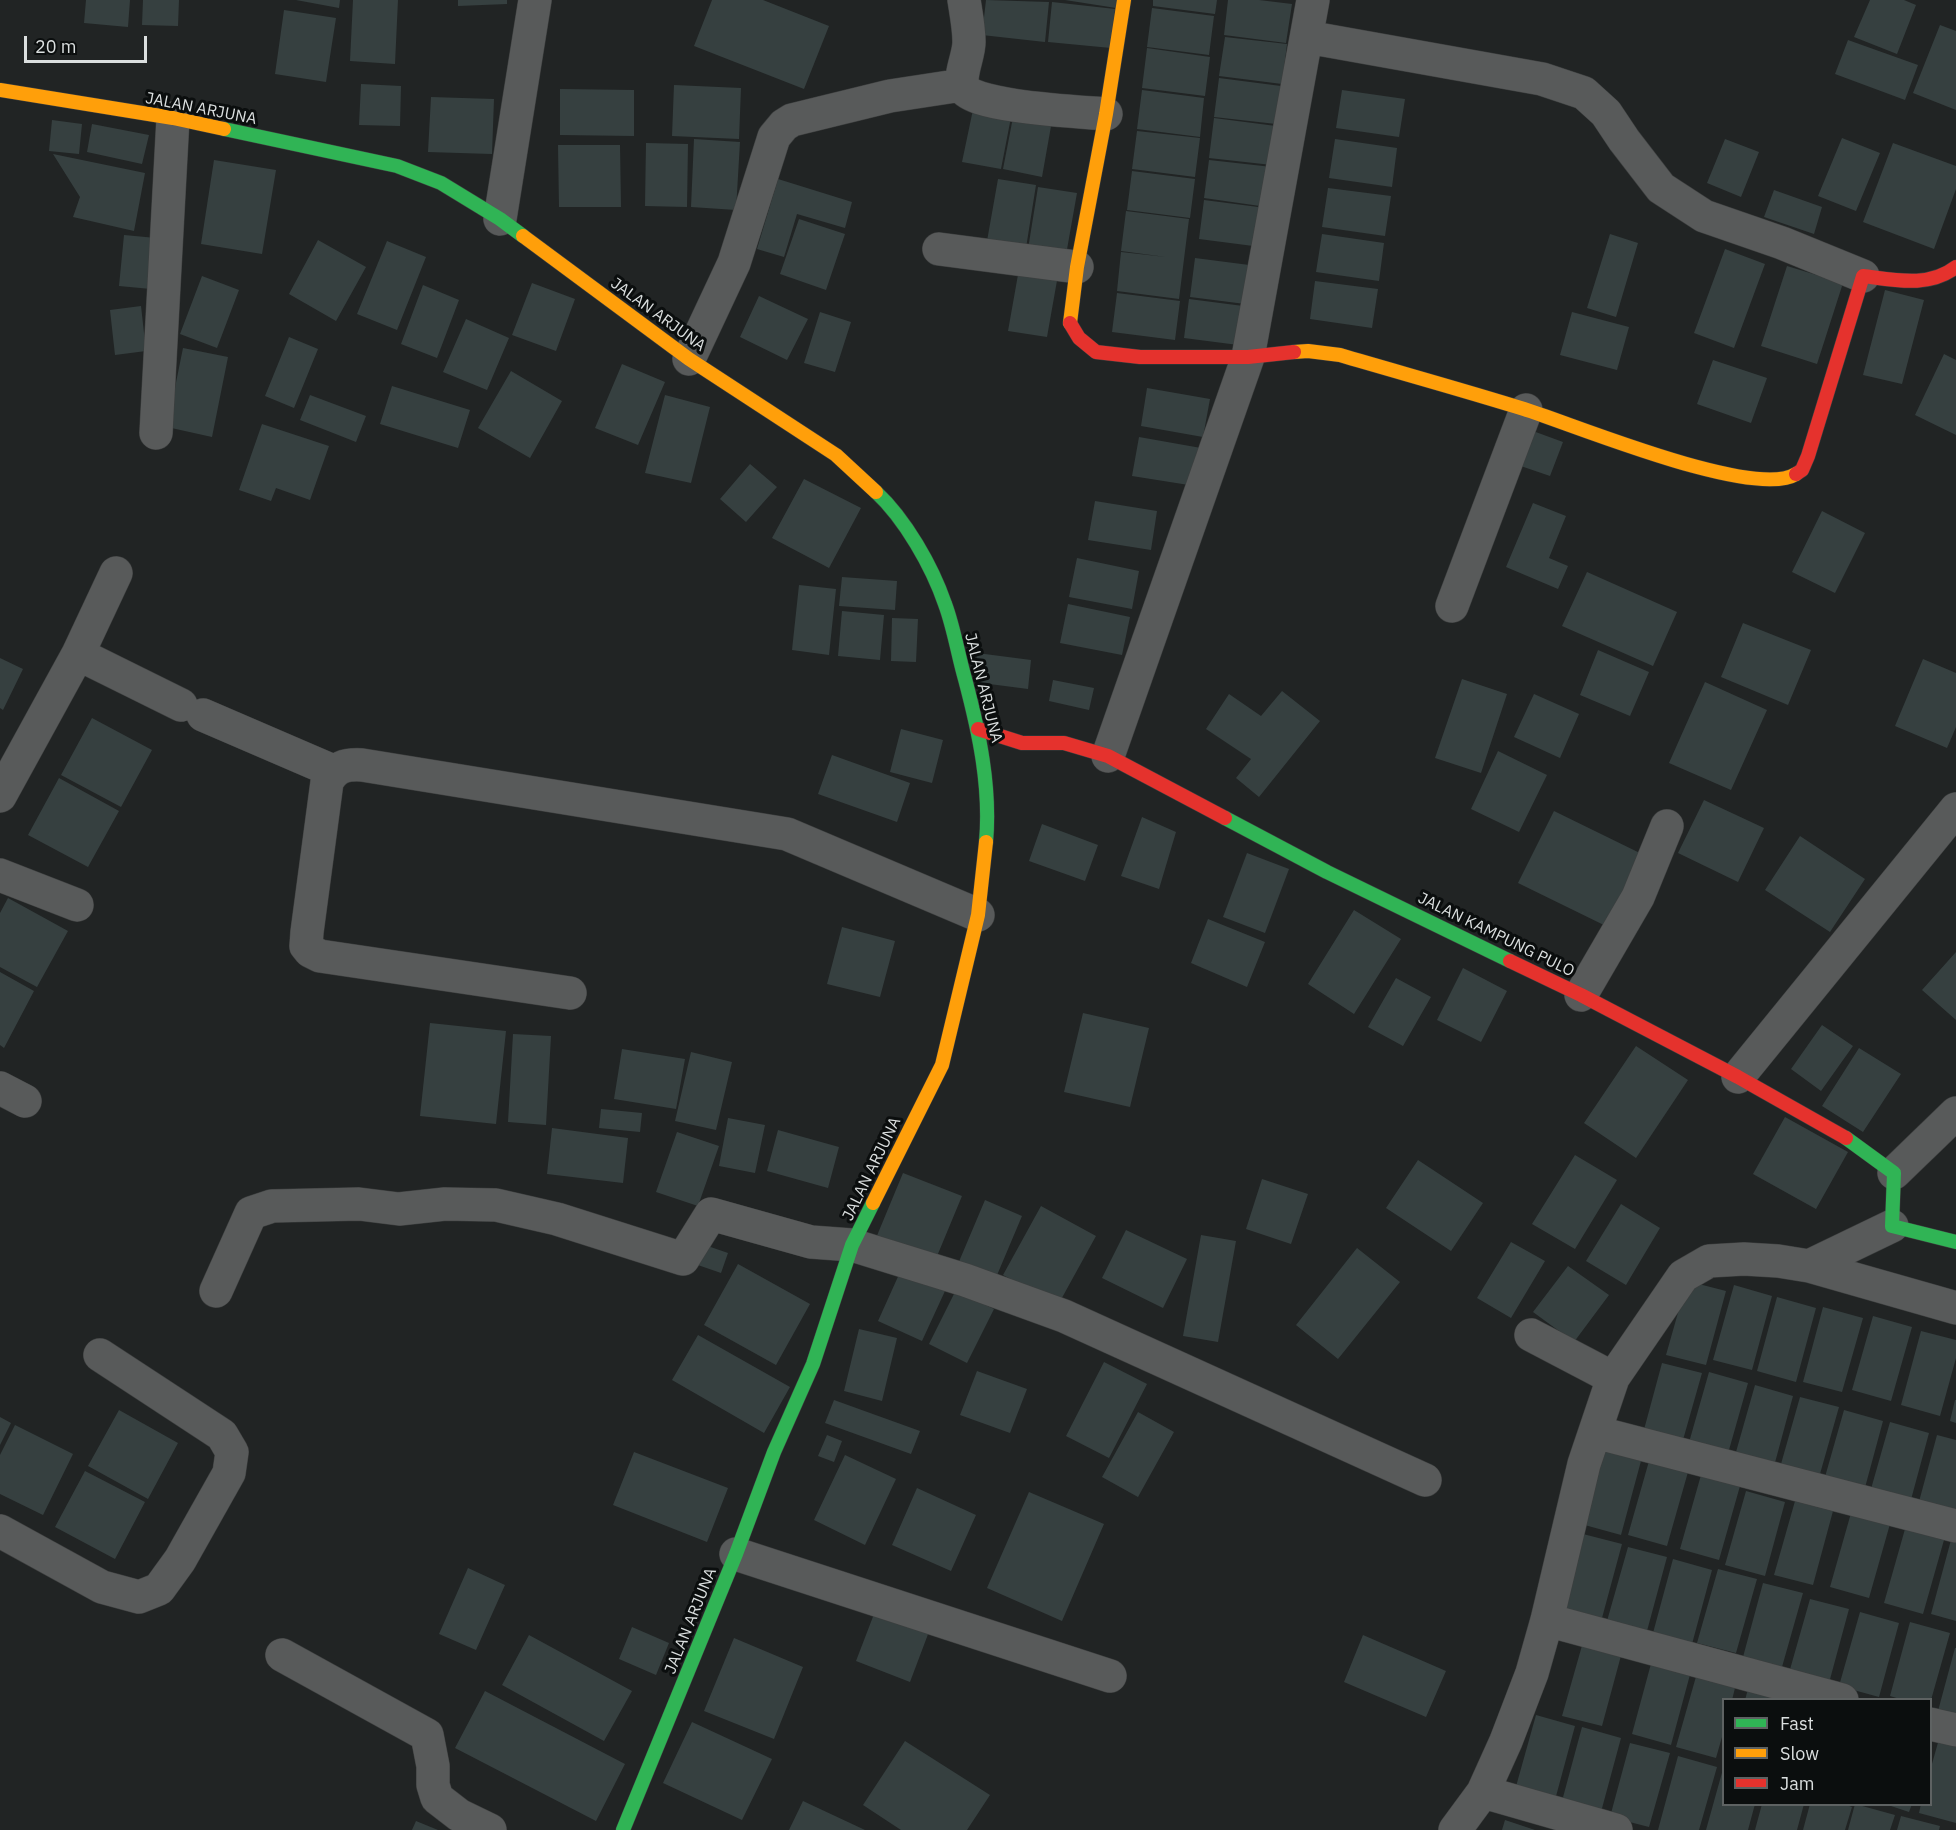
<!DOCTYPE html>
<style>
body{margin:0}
#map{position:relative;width:1956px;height:1830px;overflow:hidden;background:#212424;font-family:"IBM Plex Sans",sans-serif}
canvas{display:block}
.legend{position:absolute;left:1722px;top:1698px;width:210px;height:108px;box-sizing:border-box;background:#0b0e0e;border:2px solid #5e6262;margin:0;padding:8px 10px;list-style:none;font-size:18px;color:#dbdfdf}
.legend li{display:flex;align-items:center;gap:12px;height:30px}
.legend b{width:30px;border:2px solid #5e6262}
.scale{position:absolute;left:24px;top:36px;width:123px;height:27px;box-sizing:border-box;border:3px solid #dbdfdf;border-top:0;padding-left:8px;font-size:18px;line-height:21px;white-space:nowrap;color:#dbdfdf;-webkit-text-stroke:4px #0b0e0e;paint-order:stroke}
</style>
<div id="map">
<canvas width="1956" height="1830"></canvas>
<ul class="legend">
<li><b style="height:8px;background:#30b455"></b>Fast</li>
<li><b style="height:8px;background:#ff9f0a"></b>Slow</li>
<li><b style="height:8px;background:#e5322d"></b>Jam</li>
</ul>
<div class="scale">20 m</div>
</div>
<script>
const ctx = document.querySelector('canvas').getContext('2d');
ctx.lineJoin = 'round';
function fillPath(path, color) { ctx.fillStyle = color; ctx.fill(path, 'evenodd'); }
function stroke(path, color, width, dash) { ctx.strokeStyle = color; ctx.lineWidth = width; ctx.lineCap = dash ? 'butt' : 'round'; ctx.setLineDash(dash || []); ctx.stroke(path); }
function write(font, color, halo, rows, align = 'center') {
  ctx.font = font + ' "IBM Plex Sans",sans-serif'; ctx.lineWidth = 6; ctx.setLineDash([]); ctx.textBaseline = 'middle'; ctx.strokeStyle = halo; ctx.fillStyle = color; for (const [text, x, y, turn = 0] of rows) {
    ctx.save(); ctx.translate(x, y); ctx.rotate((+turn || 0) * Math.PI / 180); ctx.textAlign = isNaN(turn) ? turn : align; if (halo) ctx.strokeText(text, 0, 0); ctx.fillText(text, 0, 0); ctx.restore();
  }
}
fillPath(new Path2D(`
 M86,0h44l-2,27 -44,-4z
 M143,0h36l-1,26 -36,-1z
 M296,0h44l-1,8z
 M353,0h45l-3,64 -45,-3z
 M458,0h49v4l-49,2z
 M712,0h51l66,26 -25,63 -110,-43z
 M986,0l63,2 -4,40 -63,-7z
 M1065,0h52l-1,8z
 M1153,0h64l-2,14 -62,-8z
 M1228,0h31l33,4 -6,39 -62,-8z
 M1870,0h34l12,5 -19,49 -43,-17z
 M1052,2l63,7 -4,39 -63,-6z
 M1152,8l62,8 -5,39 -62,-8z
 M284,10l52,8 -10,64 -51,-8z
 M1940,25l16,6v79l-43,-17z
 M1225,37l62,7 -5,40 -63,-8z
 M1848,40l70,25 -13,35 -70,-26z
 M1147,48l63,9 -5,39 -63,-8z
 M1219,78l62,8 -5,38 -62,-7z
 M361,84l40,2 -1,40 -41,-1z
 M674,85l67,3 -2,51 -67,-3z
 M560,89l74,1v46l-74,-1z
 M1142,90l62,8 -4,39 -63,-8z
 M1342,90l63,9 -6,38 -63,-9z
 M431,97l63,2 -2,55 -64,-2z
 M975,100l38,7 -12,62 -39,-7z
 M1015,107l38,8 -11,62 -39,-8z
 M1214,118l62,8 -4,39 -63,-7z
 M52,120l30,4 -3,30 -30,-3z
 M92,124l57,11 -7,29 -55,-12z
 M1137,131l63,7 -5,39 -63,-8z
 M1842,138l38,15 -24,58 -38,-15z
 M694,139l46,3 -4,68 -45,-3z
 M1335,139l62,9 -5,39 -63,-9z
 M1725,139l34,13 -18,45 -34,-14z
 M646,143l42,1 -1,63 -42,-1z
 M1893,143l63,23v23l-22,60 -71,-27z
 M558,145h62l1,62h-62z
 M53,154l92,19 -11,58 -61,-14 7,-20z
 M214,160l62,10 -14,84 -61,-10z
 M1209,160l63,7 -5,40 -63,-9z
 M1132,171l63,8 -5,39 -63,-8z
 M778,179l74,23 -7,26 -48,-14 -13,43 -27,-8z
 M998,179l38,6 -10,63 -39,-7z
 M1038,187l39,6 -11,62 -38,-6z
 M1328,188l63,8 -6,40 -63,-9z
 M1774,190l48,17 -8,27 -50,-17z
 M1204,200l62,8 -5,39 -62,-8z
 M1126,211l63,8 -10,80 -62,-8 4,-39 45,5 -45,-6z
 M799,219l46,15 -19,56 -46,-16z
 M1322,234l62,9 -5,38 -63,-9z
 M1610,234l28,9 -22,74 -29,-9z
 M124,235l32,3 -5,51 -32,-3z
 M318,240l48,27 -30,54 -47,-27z
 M387,241l39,16 -29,73 -40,-16z
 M1725,249l40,15 -31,84 -40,-15z
 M1195,258l62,8 -4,39 -63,-8z
 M1787,266l56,17 -26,81 -56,-18z
 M1019,269l39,6 -11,62 -39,-6z
 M202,276l37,14 -22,58 -37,-14z
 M1315,281l63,8 -6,39 -62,-9z
 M532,283l43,16 -19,52 -44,-16z
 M423,285l36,15 -22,58 -36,-14z
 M1885,290l39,10 -22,84 -39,-9z
 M1117,293l63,8 -5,39 -63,-8z
 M759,296l49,23 -21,41 -47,-23z
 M1189,299l62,8 -5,39 -62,-8z
 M141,306l5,45 -31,4 -5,-45z
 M820,312l31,10 -16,50 -31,-9z
 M1572,312l57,15 -12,43 -57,-15z
 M466,319l43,19 -22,52 -44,-18z
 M289,337l29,12 -24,59 -29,-12z
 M183,348l45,9 -16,80 -45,-10z
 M1944,354l12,6v75l-41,-20z
 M1713,360l54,18 -16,45 -54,-19z
 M622,364l43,18 -27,63 -43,-17z
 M511,371l51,30 -32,57 -52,-30z
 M392,386l78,24 -12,38 -78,-24z
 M1147,388l63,11 -7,38 -62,-11z
 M310,395l56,21 -10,26 -56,-22z
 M665,395l45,12 -19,76 -46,-10z
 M262,424l67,22 -19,54 -34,-12 -5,13 -32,-11z
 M1522,427l41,15 -13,34 -41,-14z
 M1139,437l62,11 -6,38 -63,-10z
 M750,464l27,23 -31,35 -26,-23z
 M804,479l57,29 -32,60 -57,-30z
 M1095,501l62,10 -6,39 -63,-10z
 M1533,503l33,13 -17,42 19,8 -10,23 -52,-22z
 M1822,511l43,22 -30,60 -43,-21z
 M1077,558l62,13 -7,38 -63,-12z
 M1587,572l90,40 -24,54 -91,-40z
 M842,577l55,4 -2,29 -56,-4z
 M799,585l37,4 -7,66 -37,-5z
 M1068,604l62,13 -8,38 -62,-12z
 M842,611l42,4 -4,45 -42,-4z
 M892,618l26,1 -2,43 -25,-1z
 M1743,623l68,27 -23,55 -67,-28z
 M1598,650l51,22 -19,44 -50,-21z
 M977,653l54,7 -3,29 -54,-7z
 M0,658l23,11 -20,41 -3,-2z
 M1923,659l33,14v54l-9,21 -52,-22z
 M1462,679l45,15 -26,79 -46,-15z
 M1053,680l41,8 -5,22 -40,-9z
 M1705,682l62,28 -36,80 -62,-27z
 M1282,691l38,30 -61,76 -23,-19 15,-19 -45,-30 23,-35 32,22z
 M1534,694l45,20 -19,44 -46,-21z
 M92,718l60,32 -31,57 -60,-32z
 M901,729l42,11 -11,43 -42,-11z
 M1498,751l49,24 -28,57 -48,-23z
 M832,755l78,28 -13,39 -79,-28z
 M59,778l60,33 -31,56 -60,-32z
 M1704,800l60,28 -26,54 -60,-29z
 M1554,811l94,46 -36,72 -94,-46z
 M1142,817l34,15 -17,57 -38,-13z
 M1042,824l56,21 -13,36 -56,-20z
 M1800,836l65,43 -35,53 -65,-42z
 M1247,853l42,16 -24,64 -42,-16z
 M8,898l60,33 -31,56 -37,-20v-54z
 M1354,910l47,29 -47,75 -46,-30z
 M1208,919l57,23 -18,45 -56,-24z
 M842,927l53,14 -15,56 -53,-13z
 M1956,952v68l-34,-30z
 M1463,968l44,23 -26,51 -44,-22z
 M0,972l34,19 -30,57 -4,-3z
 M1396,978l35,19 -28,49 -35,-19z
 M1083,1013l66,15 -19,79 -66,-15z
 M430,1023l76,8 -10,93 -76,-8z
 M1822,1025l31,21 -32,45 -30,-22z
 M513,1034l38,2 -5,89 -38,-3z
 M1636,1046l52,34 -52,78 -52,-35z
 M1859,1048l42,26 -38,58 -41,-26z
 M622,1049l63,10 -9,50 -62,-10z
 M691,1052l41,10 -16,68 -41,-9z
 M601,1109l41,4 -2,19 -41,-4z
 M1785,1117l63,35 -32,57 -63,-35z
 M728,1118l37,7 -10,48 -36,-7z
 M552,1128l76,10 -5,45 -76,-9z
 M778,1130l61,17 -11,41 -61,-17z
 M677,1132l42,14 -21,60 -42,-14z
 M1575,1155l42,25 -42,69 -43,-25z
 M1418,1160l65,43 -32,48 -65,-43z
 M903,1173l59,23 -27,65 -59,-23z
 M1262,1179l46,15 -17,50 -45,-15z
 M985,1200l37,16 -30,71 -37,-16z
 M1621,1204l39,24 -34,57 -40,-24z
 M1041,1206l55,30 -38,69 -55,-30z
 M1126,1230l61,29 -24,49 -61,-30z
 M1201,1235l35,6 -18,101 -35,-6z
 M1511,1242l34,19 -34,57 -34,-20z
 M699,1243l29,10 -7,20 -29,-10z
 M1357,1248l43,34 -62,77 -42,-34z
 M738,1264l72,40 -34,61 -72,-40z
 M1568,1266l41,29 -35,47 -41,-30z
 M901,1270l44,21 -23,50 -44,-20z
 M1687,1281l39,10 -20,74 -40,-10z
 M1734,1285l38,11 -20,74 -39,-10z
 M956,1290l38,19 -27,54 -38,-19z
 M1777,1297l39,11 -20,74 -39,-11z
 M1823,1307l40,11 -21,74 -39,-10z
 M1873,1316l39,11 -21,74 -39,-11z
 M859,1329l38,9 -15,63 -38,-10z
 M1921,1331l35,9v18l-16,58 -39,-11z
 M698,1335l92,52 -26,46 -92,-53z
 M1104,1362l43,22 -38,74 -43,-22z
 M1662,1363l40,10 -21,74 -39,-10z
 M977,1371l50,18 -17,44 -50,-18z
 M1709,1372l39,11 -21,74 -39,-11z
 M1755,1385l38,11 -20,74 -39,-11z
 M1800,1397l39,10 -21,74 -39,-10z
 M834,1400l86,31 -9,23 -86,-31z
 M1955,1400h1v23l-6,-2z
 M119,1410l59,33 -30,56 -60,-33z
 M1844,1410l39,11 -20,74 -40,-11z
 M1138,1412l36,20 -36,65 -36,-20z
 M0,1417l11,6 -11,22z
 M1890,1422l39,11 -20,74 -40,-11z
 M15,1425l58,29 -30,61 -43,-21v-39z
 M827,1435l15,6 -8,21 -16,-6z
 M1937,1435l19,5v79l-39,-10z
 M1602,1450l39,11 -20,74 -40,-11z
 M634,1452l94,36 -21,54 -94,-37z
 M845,1455l51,24 -31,66 -51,-25z
 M1649,1461l39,11 -21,74 -39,-11z
 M85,1471l60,31 -30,57 -60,-32z
 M1701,1475l39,11 -21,74 -39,-11z
 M917,1488l59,27 -25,56 -59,-26z
 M1746,1491l39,11 -20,74 -40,-11z
 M1029,1492l75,32 -42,97 -75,-33z
 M1795,1501l38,10 -20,74 -39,-10z
 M1851,1513l39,11 -21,74 -39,-11z
 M1905,1529l39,11 -21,74 -39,-11z
 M1583,1534l39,10 -20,74 -40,-10z
 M1951,1540l5,2v79l-25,-7z
 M1628,1547l39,10 -20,74 -40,-10z
 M1673,1559l39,11 -20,74 -39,-11z
 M468,1568l37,17 -29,65 -37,-16z
 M1718,1569l39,10 -21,74 -39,-10z
 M1763,1583l40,10 -21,74 -39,-10z
 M1810,1599l39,10 -20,74 -40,-10z
 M879,1601l54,20 -23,61 -54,-21z
 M1860,1612l39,11 -20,74 -40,-11z
 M1910,1622l40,11 -19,67h-28l-13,-4z
 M632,1627l37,16 -13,32 -37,-16z
 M529,1635l103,56 -28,50 -102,-56z
 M1363,1635l83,36 -20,46 -82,-35z
 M734,1638l69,29 -29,72 -70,-28z
 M1583,1642l39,10 -20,74 -40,-10z
 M1955,1648h1v68l-18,-5z
 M1652,1660l39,11 -20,74 -39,-11z
 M1697,1673l39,11 -4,16h-8v30l-8,28 -40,-11z
 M1748,1689l35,11h-38z
 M485,1691l140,73 -29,57 -141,-73z
 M1536,1715l39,11 -20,74 -40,-10z
 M692,1722l80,37 -30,61 -79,-37z
 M1582,1727l39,11 -20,74 -39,-11z
 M1939,1739l17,4v80l-37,-10 2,-9h9v-33z
 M905,1741l85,54 -23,35h-66l-38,-25z
 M1630,1743l40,10 -21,74 -39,-10z
 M1678,1756l39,11 -18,63h-41z
 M1723,1769l1,35h31l-7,26h-42z
 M803,1801l62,29h-76z
 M1762,1804h42l-7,26h-42z
 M1810,1804h34l8,3 -7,23h-42z
 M1855,1804l40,11 -5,15h-42z
 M1885,1804h27l-3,8z
 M1901,1816l39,10 -1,4h-42z
 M1505,1820l30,10h-33z
 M416,1821l22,9h-26z`), '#364040');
const street = new Path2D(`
 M964,0c2,13 5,28 5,42 0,14 -10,32 -6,45 6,20 121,25 143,27
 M1307,37l235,42 42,14 22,20 18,27 37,48 43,28 78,27 81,33
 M500,219l35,-219
 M939,249l138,18
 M689,359l45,-96 40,-126 10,-12 8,-5 98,-24 72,-11
 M156,433l17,-315
 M1452,606l74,-196
 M78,654l103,51
 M203,715l130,56
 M1108,756l140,-399 65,-357
 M0,796l78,-142 38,-81
 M0,875l77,30
 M570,993l-250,-37 -10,-5 -4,-5 1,-14 20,-150c8,-15 18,-18 35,-17l425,69 191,81
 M1581,995l57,-98 29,-71
 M1738,1077l218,-268
 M0,1088l25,13
 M1894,1173l62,-60
 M1809,1266l83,-40
 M216,1291l35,-78 21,-7 87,-2 40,5 46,-5 51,1 61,14 126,40 28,-45 100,28 41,3 113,35 99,36 361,164
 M1531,1335l82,43
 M1595,1432l361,94
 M0,1531l102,56 37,10 20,-8 21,-29 49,-87 3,-21 -10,-17 -122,-80
 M736,1554l374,122
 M1547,1620l295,80
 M282,1655l145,80 6,31v19l4,13 22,17 31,15
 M1930,1724l26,6
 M1483,1792l133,38
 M1455,1830l28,-38 23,-51 26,-68 15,-53 37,-156 29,-86 70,-102 26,-15 35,-2 34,2 31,5 147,42`);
const fast = new Path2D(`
 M224,129l173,37 44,17 59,36 23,17
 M876,492c29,27 56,74 69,112 9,24 13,51 20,75 14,53 26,108 21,163
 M1225,818l102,54 183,89
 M1846,1138l48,35 -2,53 64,16
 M623,1830l113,-276 38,-102 39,-88 39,-119 21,-42`);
const slow = new Path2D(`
 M0,90l173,28 51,11
 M523,236l166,123 147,96 40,37
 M1070,323l7,-56 29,-153 18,-114
 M1294,352l14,-1 32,4c61,18 123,35 184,54 51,16 230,91 272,65
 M873,1203l69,-138 36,-150 8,-73`);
const jam = new Path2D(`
 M1070,323l9,15 17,14 44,5h108l46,-5
 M1796,474l6,-4 6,-14 55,-180c32,4 66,12 93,-9
 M978,729l44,14h42l44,13 117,62
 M1510,961l71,34 157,82 108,61`);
stroke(street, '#3d3f3f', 34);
stroke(fast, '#3d3f3f', 15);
stroke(slow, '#3d3f3f', 15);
stroke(jam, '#3d3f3f', 15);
stroke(street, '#585a5a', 33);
stroke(fast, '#30b455', 14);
stroke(slow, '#ff9f0a', 14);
stroke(jam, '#e5322d', 14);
write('16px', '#dbdfdf', '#0b0e0e', [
 ["JALAN ARJUNA",201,109,11],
 ["JALAN ARJUNA",658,315,36],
 ["JALAN ARJUNA",983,688,76],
 ["JALAN KAMPUNG PULO",1496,935,26],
 ["JALAN ARJUNA",872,1169,-64],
 ["JALAN ARJUNA",691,1621,-68]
]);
</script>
